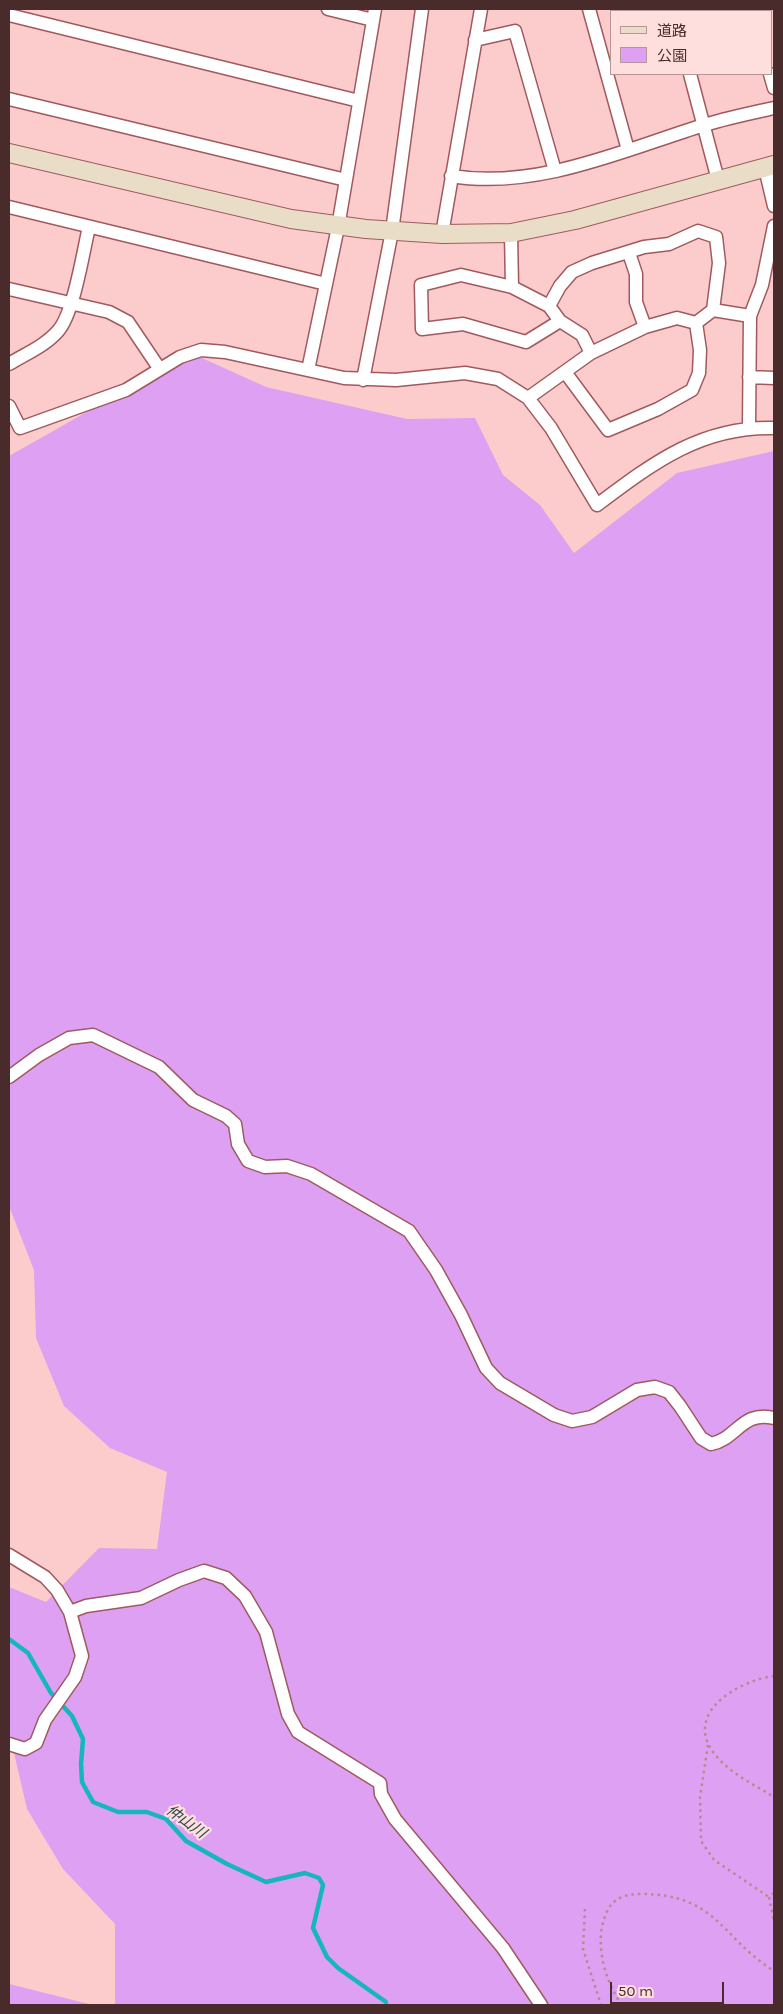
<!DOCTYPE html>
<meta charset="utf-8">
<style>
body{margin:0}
#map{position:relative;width:783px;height:2014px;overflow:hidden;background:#fccccc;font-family:Karla,"Noto Sans JP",sans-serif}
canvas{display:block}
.frame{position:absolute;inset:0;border:10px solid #492b2b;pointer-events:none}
.legend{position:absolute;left:610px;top:10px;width:162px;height:65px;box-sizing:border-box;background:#ffdede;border:1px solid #b69696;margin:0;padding:6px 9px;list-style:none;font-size:15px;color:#492b2b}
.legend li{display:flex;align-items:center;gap:10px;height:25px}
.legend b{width:25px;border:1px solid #b69696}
.scale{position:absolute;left:610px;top:1982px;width:114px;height:22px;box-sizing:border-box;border:2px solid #492b2b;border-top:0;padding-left:6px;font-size:15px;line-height:18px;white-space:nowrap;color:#492b2b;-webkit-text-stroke:4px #ffdede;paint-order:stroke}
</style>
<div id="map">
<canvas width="783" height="2014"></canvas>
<div class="frame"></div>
<ul class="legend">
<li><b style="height:6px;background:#eaddc8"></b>道路</li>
<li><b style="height:14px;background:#dea0f2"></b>公園</li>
</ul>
<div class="scale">50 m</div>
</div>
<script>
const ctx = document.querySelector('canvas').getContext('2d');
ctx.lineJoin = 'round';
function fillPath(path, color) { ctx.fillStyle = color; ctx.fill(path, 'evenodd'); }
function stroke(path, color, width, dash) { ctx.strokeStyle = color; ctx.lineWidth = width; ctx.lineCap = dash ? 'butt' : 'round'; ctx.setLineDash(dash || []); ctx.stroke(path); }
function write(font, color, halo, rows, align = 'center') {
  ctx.font = font + ' Karla,"Noto Sans JP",sans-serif'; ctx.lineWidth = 4.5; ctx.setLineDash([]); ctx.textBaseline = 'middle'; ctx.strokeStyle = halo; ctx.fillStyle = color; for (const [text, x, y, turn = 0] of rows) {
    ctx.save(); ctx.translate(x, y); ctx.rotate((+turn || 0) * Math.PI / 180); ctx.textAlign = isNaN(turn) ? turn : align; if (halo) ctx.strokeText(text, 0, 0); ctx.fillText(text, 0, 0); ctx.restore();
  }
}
fillPath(new Path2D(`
 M191,353l75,34 141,32 68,-1 28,57 37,30 34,48 103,-80 97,-22v1554h-659v-81l-52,-55 -36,-60 -18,-78v-144l37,15 53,-54 58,1 10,-77 -57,-24 -46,-42 -28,-68 -2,-68 -25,-64v-750z
 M9,1984l84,21h-84z`), '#dea0f2');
stroke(new Path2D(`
 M9,1639l19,14 23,40 21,23 11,23 -2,25 1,18 11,20 25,10h29l19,7 20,22 41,23 39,18 39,-9 14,5 4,7 -10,43 14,29 11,11 48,34`), '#15b7bc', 4.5);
const street = new Path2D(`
 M328,9l45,11
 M589,9l39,141
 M671,9l1,2
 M751,9l1,2
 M9,15l350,86
 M475,40l40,-9 40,140
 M690,74l28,106
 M770,74l4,14
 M9,99l337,81
 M765,168l9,38
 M451,176c86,14 173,-26 253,-51 23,-7 47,-12 70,-17
 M9,207l317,77
 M511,233l1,54
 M442,234l39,-225
 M629,253l7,21v28l9,25
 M9,289l100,23 19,10 31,46
 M549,306l11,-20 12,-14 20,-9 52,-16 25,-3 29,-13 18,6 3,26 -6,47
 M560,321l-34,21 -63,-18 -41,5 -1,-44 40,-10 51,12 37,19 11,15 22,14 9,18
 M9,364c16,-10 36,-18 49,-33 16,-18 25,-79 31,-104
 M308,370l30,-143 37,-218
 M565,372l43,58 50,-21 34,-19 7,-17 1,-23 -4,-27
 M749,377l25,1
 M363,380l29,-149 30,-222
 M528,398l63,-45 54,-26 32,-9 19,5 17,-13 37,6
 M9,406l11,22 106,-38 54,-33 21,-7 24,2 119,26 52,2 69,-7 33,6 30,19 23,30 46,77c56,-42 104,-79 177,-77
 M749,427l1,-111 12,-31 12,-59
 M9,1077l30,-22 30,-17 24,-3 66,32 34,33 33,16 9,8 3,20 10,17 17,6 22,-1 24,8 98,57 27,39 25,45 25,53 14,15 54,32 18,6 20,-4 45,-27 18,-3 14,5 11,14 21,32 10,6c26,-5 31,-34 63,-26
 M9,1555l36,22 12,13 13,22 12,44 -7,21 -30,43 -9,23 -11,6 -16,-5
 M70,1612l16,-6 55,-8 38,-18 25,-9 22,7 19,18 21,36 22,82 10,18 82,51 1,11 14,25 108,129 38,57`);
const secondary = new Path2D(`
 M9,153l282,66 75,10 76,5 69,-1 64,-13 199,-55`);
stroke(street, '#a05a5d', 15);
stroke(secondary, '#a05a5d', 20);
stroke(new Path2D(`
 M774,1676c-38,5 -95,40 -56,82 15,17 37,27 56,39
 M708,1745l-8,52 1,44 13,19 55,37
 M774,1893l-5,4 5,24
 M585,1909l-2,40 18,56
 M622,2005c-15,-20 -25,-53 -20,-78 5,-23 14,-33 39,-33 76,0 79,43 133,77`), '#b48b8b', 2.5, [2.5, 4]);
stroke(street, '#fff', 12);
stroke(secondary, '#eaddc8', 18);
write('italic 15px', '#2a4849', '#ffdede', [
 ["仲山川",186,1822,36]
]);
</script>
